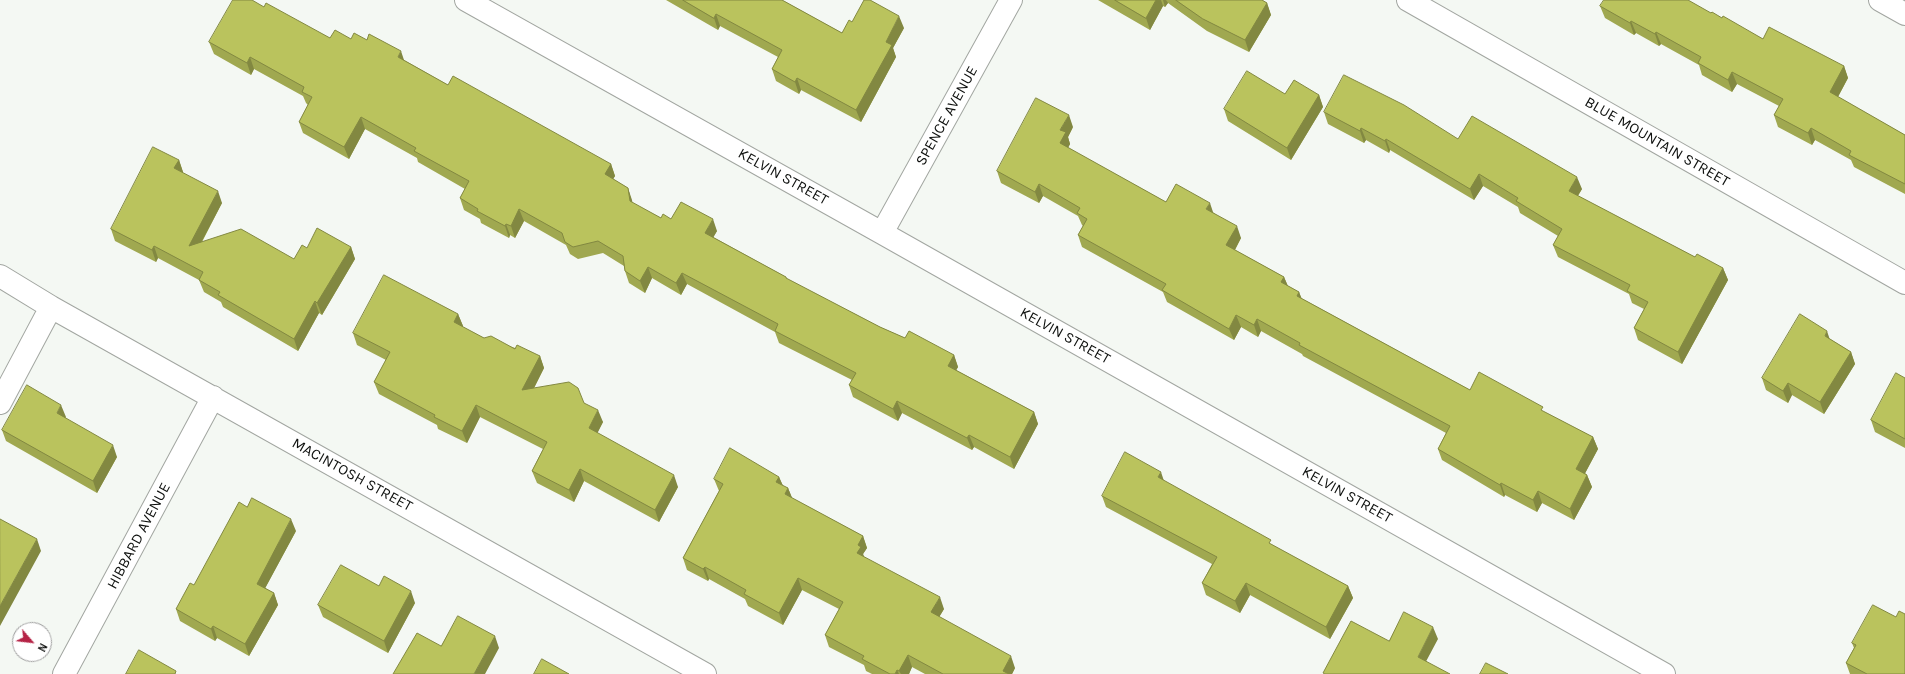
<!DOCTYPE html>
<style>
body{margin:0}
#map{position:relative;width:1905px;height:674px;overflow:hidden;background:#f4f8f3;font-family:Karla,sans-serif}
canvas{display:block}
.north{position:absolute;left:12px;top:622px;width:40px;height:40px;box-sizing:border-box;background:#fff;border:1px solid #9f9f9f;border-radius:50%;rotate:118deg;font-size:11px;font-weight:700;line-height:16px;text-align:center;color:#0e100e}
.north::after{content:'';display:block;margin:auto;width:14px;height:18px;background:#b52346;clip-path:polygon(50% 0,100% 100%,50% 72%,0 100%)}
</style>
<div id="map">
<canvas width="1905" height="674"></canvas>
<div class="north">N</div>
</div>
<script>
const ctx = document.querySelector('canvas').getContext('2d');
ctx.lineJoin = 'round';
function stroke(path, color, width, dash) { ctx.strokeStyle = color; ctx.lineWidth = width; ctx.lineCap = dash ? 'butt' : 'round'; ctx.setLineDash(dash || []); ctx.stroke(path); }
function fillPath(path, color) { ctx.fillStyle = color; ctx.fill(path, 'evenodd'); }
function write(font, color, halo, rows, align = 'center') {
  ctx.font = font + ' Karla,sans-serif'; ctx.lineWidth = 3; ctx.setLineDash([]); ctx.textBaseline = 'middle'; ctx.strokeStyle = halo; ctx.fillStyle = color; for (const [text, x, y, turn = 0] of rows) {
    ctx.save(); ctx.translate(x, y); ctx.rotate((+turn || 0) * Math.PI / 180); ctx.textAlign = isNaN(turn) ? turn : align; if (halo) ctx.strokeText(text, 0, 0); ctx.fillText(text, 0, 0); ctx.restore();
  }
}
const minor = new Path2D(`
 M466,0l416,233 782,441
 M1408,0l497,283
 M1880,0l25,14
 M882,233l129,-233
 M0,276l51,31 654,367
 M0,403l51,-96
 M64,674l149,-277`);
stroke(minor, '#a2a6a1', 24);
stroke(minor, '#fff', 22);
fillPath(new Path2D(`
 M666,0h116l60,33 10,-11 52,6 -11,20 3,9 -35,65 -60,-32 -2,4 -23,-13 -4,-12 6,-12 -58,-31 -2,4z
 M1098,0h164l5,3 4,12 -22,37 -42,-21 -39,-28 -3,4 -2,-1 -13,24z
 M1600,6l111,7 52,26 81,27 4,12 -10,19 67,38v59l-51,-27 -3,-7 -36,-20 -3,5 -34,-18 -4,-12 5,-9 -42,-22 -5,8 -30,-17 -3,-10 -38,-21 -2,2 -23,-13 -2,2 -29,-17z
 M264,7l66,31 21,1 53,21 44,25 163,79 4,12 -2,3 15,9 4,15 29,15 10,1 46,12 -4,6 73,40 1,2 93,48 25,11 49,17 4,12 -2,3 78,42 4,12 -24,45 -40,-22 -2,3 -70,-37 -4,8 -45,-24 -4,-12 3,-5 -73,-37 -4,-11 -88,-48 -6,11 -29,-17 -7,15 -16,-10 -4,-12 -1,-5 -21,-13 -25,6 -8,-5 -4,-9 -42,-24 -9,17 -5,-3 -1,3 -28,-15 -1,-4 -16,-9 -4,-12 5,-9 -47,-27 -1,-4 -52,-29 -16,30 -46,-26 -4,-11 9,-17 -2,-2 -3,-7 -49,-27 -3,6 -37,-21 -5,-12z
 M1285,94l34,1 4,12 -32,53 -63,-39 -4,-12z
 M1324,112l134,27 124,50 -4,7 117,61 28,11 5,12 -46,84 -44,-24 -4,-12 10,-19 -12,-6 -3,-9 -71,-37 -5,-12 5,-9 -38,-23 -2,-6 -35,-21 -9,14 -84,-50 -1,3 -23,-13 -2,3 -36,-19z
 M1073,127l-5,10 2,7 -2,4 98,54 48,11 27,25 -6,12 49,27 4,9 11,6 2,6 169,92 74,22 49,25 5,12 -13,24 2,2 5,12 -18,33 -32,-17 -5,9 -32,-17 -1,2 -62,-37 -4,-11 8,-16 -143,-77 -1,-2 -41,-23 -3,6 -17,-10 -7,13 -67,-38 -4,-10 -81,-45 -4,-12 5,-9 -1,-1 -4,-9 -35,-20 -4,7 -38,-20 -4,-12z
 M179,160l4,12v1l39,30 -20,39 92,17 13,-11 44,-1 4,12 -33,56 -3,-2 -21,38 -75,-44 -2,-5 -17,-10 -5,-12 -41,-22 -2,4 -41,-21 -4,-12z
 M458,314l5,12 -1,1 22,11 56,18 4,12 -10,20 50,15 19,19 -6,11 81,54 -19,35 -75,-41 -10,21 -37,-19 -5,-12 11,-22 -63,-32 -13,26 -29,-14 -1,-4 -58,-31 -5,-12 12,-22 -29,-15 -4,-12z
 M1830,339l21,13 4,12 -31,50 -32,-19 -4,8 -22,-13 -4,-12z
 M1905,378v70l-30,-16 -4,-12z
 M66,417l-1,1 52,39 -20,36 -91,-52 -4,-11z
 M779,477l4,9 5,2 4,10 71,38 4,12 -4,6 1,3 80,52 -5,8 76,51 -3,6h-87l-13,-7 -3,7h-37l-6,-3 -2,-6 -35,-18 -4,-12 14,-26 -37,-19 -19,35 -35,-19 -3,-7 -36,-20 -1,2 -21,-11 -4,-12 36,-67 -5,-12z
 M1164,481l108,64 76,41 5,12 -23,41 -80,-44 -10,18 -34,-18 -4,-12 10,-19 -106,-57 -4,-11z
 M296,531l-31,57 9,5 4,12 -29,51 -32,-18 -2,3 -35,-20 -4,-12z
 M379,586l36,17 -27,50 -65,-36 -5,-12z
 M1896,617l9,57h-55l-4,-11 8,-15 -2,-5z`), '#a0a850');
fillPath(new Path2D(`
 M1156,0h5l2,6 -13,24 -4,-12z
 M1163,0h3l2,3 -3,4z
 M1267,3l4,12 -22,37 -4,-12z
 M716,14l4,12 -2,4 -4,-12z
 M899,16l5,12 -11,20 3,9 -35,65 -5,-12 30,-68z
 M1631,21l5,12 -2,2 -4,-12z
 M1656,32l5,12 -2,2 -4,-12z
 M401,51l4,12 -7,-6z
 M250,57l4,12 -3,6 -4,-12z
 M1844,66l4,12 -14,26 -4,-12z
 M1732,72l5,12 -5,8 -4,-12z
 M797,78l4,12 -2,4 -4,-12z
 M1319,95l4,12 -32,53 -4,-12z
 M1069,115l4,12 -5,10 2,7 -6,11 -4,-12v-13z
 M361,117l4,12 -16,30 -5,-12z
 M1361,128l5,12 -2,3 -4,-12z
 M1811,128l4,12 -3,5 -4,-12z
 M1386,139l4,11 -1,3 -4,-12z
 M179,160l4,12 -5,8 -4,-12z
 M611,164l4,12 -6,10 -4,-12z
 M1479,174l4,12 -9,14 -4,-11z
 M1577,177l5,12 -9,14 -4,-12z
 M1039,184l4,12 -4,7 -4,-11z
 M628,188l4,12 2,13 -4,-12z
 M218,191l4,12 -29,55 -4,-12z
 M1210,203l4,12 -8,-6z
 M519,209l5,12 -9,17 -4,-12z
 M713,219l4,12 -8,14 -4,-12z
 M506,224l4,11 -1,3 -4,-12z
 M1237,226l4,12 -10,19 -5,-12z
 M154,246l4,12 -2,4 -4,-12z
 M351,247l4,12 -33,56 -5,-12z
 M648,267l4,11 -7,15 -5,-12z
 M1723,268l5,12 -46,84 -4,-12z
 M682,273l5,11 -6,11 -5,-12z
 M1284,277l5,12 -8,-7z
 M1299,292l5,12 -7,-8z
 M315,301l4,12 -21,38 -4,-12z
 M458,314l5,12 -5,8 -4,-12z
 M1236,315l5,12 -7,13 -5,-11z
 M1257,319l4,12 -3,6 -4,-12z
 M1827,331l4,12 -6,-7z
 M1851,352l4,12 -31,50 -4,-12z
 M954,355l4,12 -6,11 -4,-12z
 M540,356l4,12 -17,34 -5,-12z
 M1788,383l4,12 -4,8 -5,-12z
 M897,401l5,12 -4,8 -5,-12z
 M61,405l5,12 -5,8 -4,-12z
 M476,405l4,12 -13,26 -5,-12z
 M598,410l5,12 -9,18 -5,-12z
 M1034,412l4,12 -24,45 -4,-12z
 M969,435l5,12 -2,3 -5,-12z
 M1593,437l5,12 -17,32 -5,-12z
 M113,445l4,12 -20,36 -4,-12z
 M580,469l4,12 -10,21 -5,-12z
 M1161,472l4,12 -7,-7z
 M674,475l4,12 -19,35 -4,-12z
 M1587,475l5,12 -18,33 -4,-11z
 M779,477l5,11 -8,-6z
 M1501,483l4,12 -1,2 -4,-12z
 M788,488l5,12 -8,-6z
 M1538,491l4,12 -5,9 -4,-12z
 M291,519l5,12 -35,65 -4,-12z
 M863,536l4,12 -4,6 2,5 -8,-6 1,-8z
 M37,539l4,12 -41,75v-20z
 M705,567l4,12 -1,2 -5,-12z
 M798,578l4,12 -19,35 -4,-12z
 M1246,583l4,12 -10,18 -5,-12z
 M1348,586l5,12 -23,41 -4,-12z
 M411,591l4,12 -27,50 -4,-12z
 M274,593l4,12 -29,51 -4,-12z
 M940,597l4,12 -9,15 -4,-12z
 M213,626l4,12 -2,3 -4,-12z
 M1433,627l5,12 -16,30 -4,-12z
 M495,636l4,12 -14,26h-11z
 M908,655l4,12 -3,7h-8l-2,-3z
 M1011,656l4,12 -3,6h-8l-1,-3z
 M897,670l2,4h-4z`), '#828841');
const building = new Path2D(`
 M233,0h19l12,7 2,-4 64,35 5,-8 16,9 3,-6 13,7 2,-6 32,17 -3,6 50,28 5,-9 158,88 -6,10 23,14 2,13 31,17 2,-4 8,5 10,-17 32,17 -8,14 81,44v1l94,49 25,11 4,-7 45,24 -6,11 86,46 -24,45 -41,-22 -2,3 -70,-37 -4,8 -44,-24 7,-12 -81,-42 3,-7 -96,-51 -6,10 -28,-16 -8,14 -15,-10 -2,-15 -25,-15 -25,6 -8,-5 -3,-9 -43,-24 -8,17 -5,-2 -1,2 -28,-15 1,-2 -18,-11 9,-17 -55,-30 2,-3 -55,-31 -17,30 -45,-25 13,-25 -10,-5 2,-5 -54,-30 -3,6 -38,-21z
 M683,0h99l60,33 7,-13 3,2 12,-22h6l29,16 -13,26 6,3 -36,65 -59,-32 -2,4 -23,-13 10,-19 -66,-36 -2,4z
 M1115,0h41l-10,18z
 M1176,0h86l5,3 -22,37 -42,-21z
 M1604,0h84l23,13 1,-1 10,6 1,-2 40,23 6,-12 75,39 -14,26 75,43v49l-56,-29 2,-4 -40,-23 -3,5 -34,-18 9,-16 -51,-27 -4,8 -30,-17 3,-6 -45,-25 -1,2 -24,-13 -1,2 -30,-17z
 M1247,71l38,23 9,-14 25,15 -32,53 -63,-39z
 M1344,75l60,30 54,34 14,-23 105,61 -8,14 126,66 2,-3 26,14 -45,84 -44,-24 14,-26 -21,-11 3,-6 -77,-40 9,-16 -46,-28 2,-3 -39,-24 -9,15 -84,-50 -1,2 -24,-13 -1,3 -36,-19z
 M1036,98l33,17 -9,15 6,2 -6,11 106,59 10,-18 34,19 -4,6 31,17 -11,19 58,32 -3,5 18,10 -2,4 173,94 9,-18 64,35 -2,3 52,27 -17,32 11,6 -17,34 -32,-18 -5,9 -32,-17 -1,2 -62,-36 12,-23 -151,-81 1,-2 -43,-24 -3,6 -18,-10 -7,14 -67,-39 4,-6 -88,-49 9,-16 -10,-6 3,-5 -41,-24 -4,8 -38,-21z
 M153,147l26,13 -5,8 44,23 -29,55 52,-17 53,30 8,-14 5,3 10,-20 34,19 -34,56 -2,-2 -21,38 -76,-44 2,-3 -21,-12 4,-8 -49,-26 -2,4 -41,-21z
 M384,275l74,39 -4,8 30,16 7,-2 24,13 2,-4 23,11 -18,34 47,-8 9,6 6,15 14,7 -9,18 85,47 -19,35 -75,-41 -11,21 -37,-19 15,-29 -71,-37 -14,26 -28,-14 1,-2 -61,-33 16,-30 -37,-19z
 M1800,314l27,17 -2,5 26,16 -31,50 -32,-19 -5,8 -21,-13z
 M1896,373l9,5v61l-34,-19z
 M27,385l34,20 -4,8 56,32 -20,36 -91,-51z
 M730,448l49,29 -3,5 12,6 -3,6 78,42 -5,9 3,2 -4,6 83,44 -9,15 80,44 -8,15 6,3h-66l-35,-19 -9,16 -2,-1 -2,4h-5l-28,-15 2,-3 -39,-21 18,-33 -45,-24 -19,35 -35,-19 2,-4 -41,-23 -2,2 -20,-11 40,-74 -9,-5z
 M1125,452l36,20 -3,5 113,63 -2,3 79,43 -22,41 -80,-44 -11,18 -33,-18 15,-26 -115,-61z
 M252,498l39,21 -34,65 17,9 -29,51 -32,-18 -2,3 -35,-20 14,-26 4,2 45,-83 8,5z
 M0,519l37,20 -37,67z
 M341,565l38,21 5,-10 27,15 -27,50 -66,-36z
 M1873,605l23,12 3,-6 6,3v60h-38l-21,-11 10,-18 -4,-2z
 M1404,612l29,15 -15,30 32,17h-125l-2,-1 28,-52 38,20z
 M458,616l37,20 -21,38h-81l24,-41 24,13z
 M139,650l37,21 -1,3h-49z
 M542,659l27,15h-35z
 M1486,663l22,11h-28z`);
fillPath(building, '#bac35d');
stroke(building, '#828841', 1);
write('15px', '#0e100e', '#fff', [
 ["SPENCE AVENUE",947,116,-61],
 ["BLUE MOUNTAIN STREET",1657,142,30],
 ["KELVIN STREET",783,177,29],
 ["KELVIN STREET",1065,336,29],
 ["MACINTOSH STREET",352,475,29],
 ["KELVIN STREET",1347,495,29],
 ["HIBBARD AVENUE",139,536,-62]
]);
</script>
